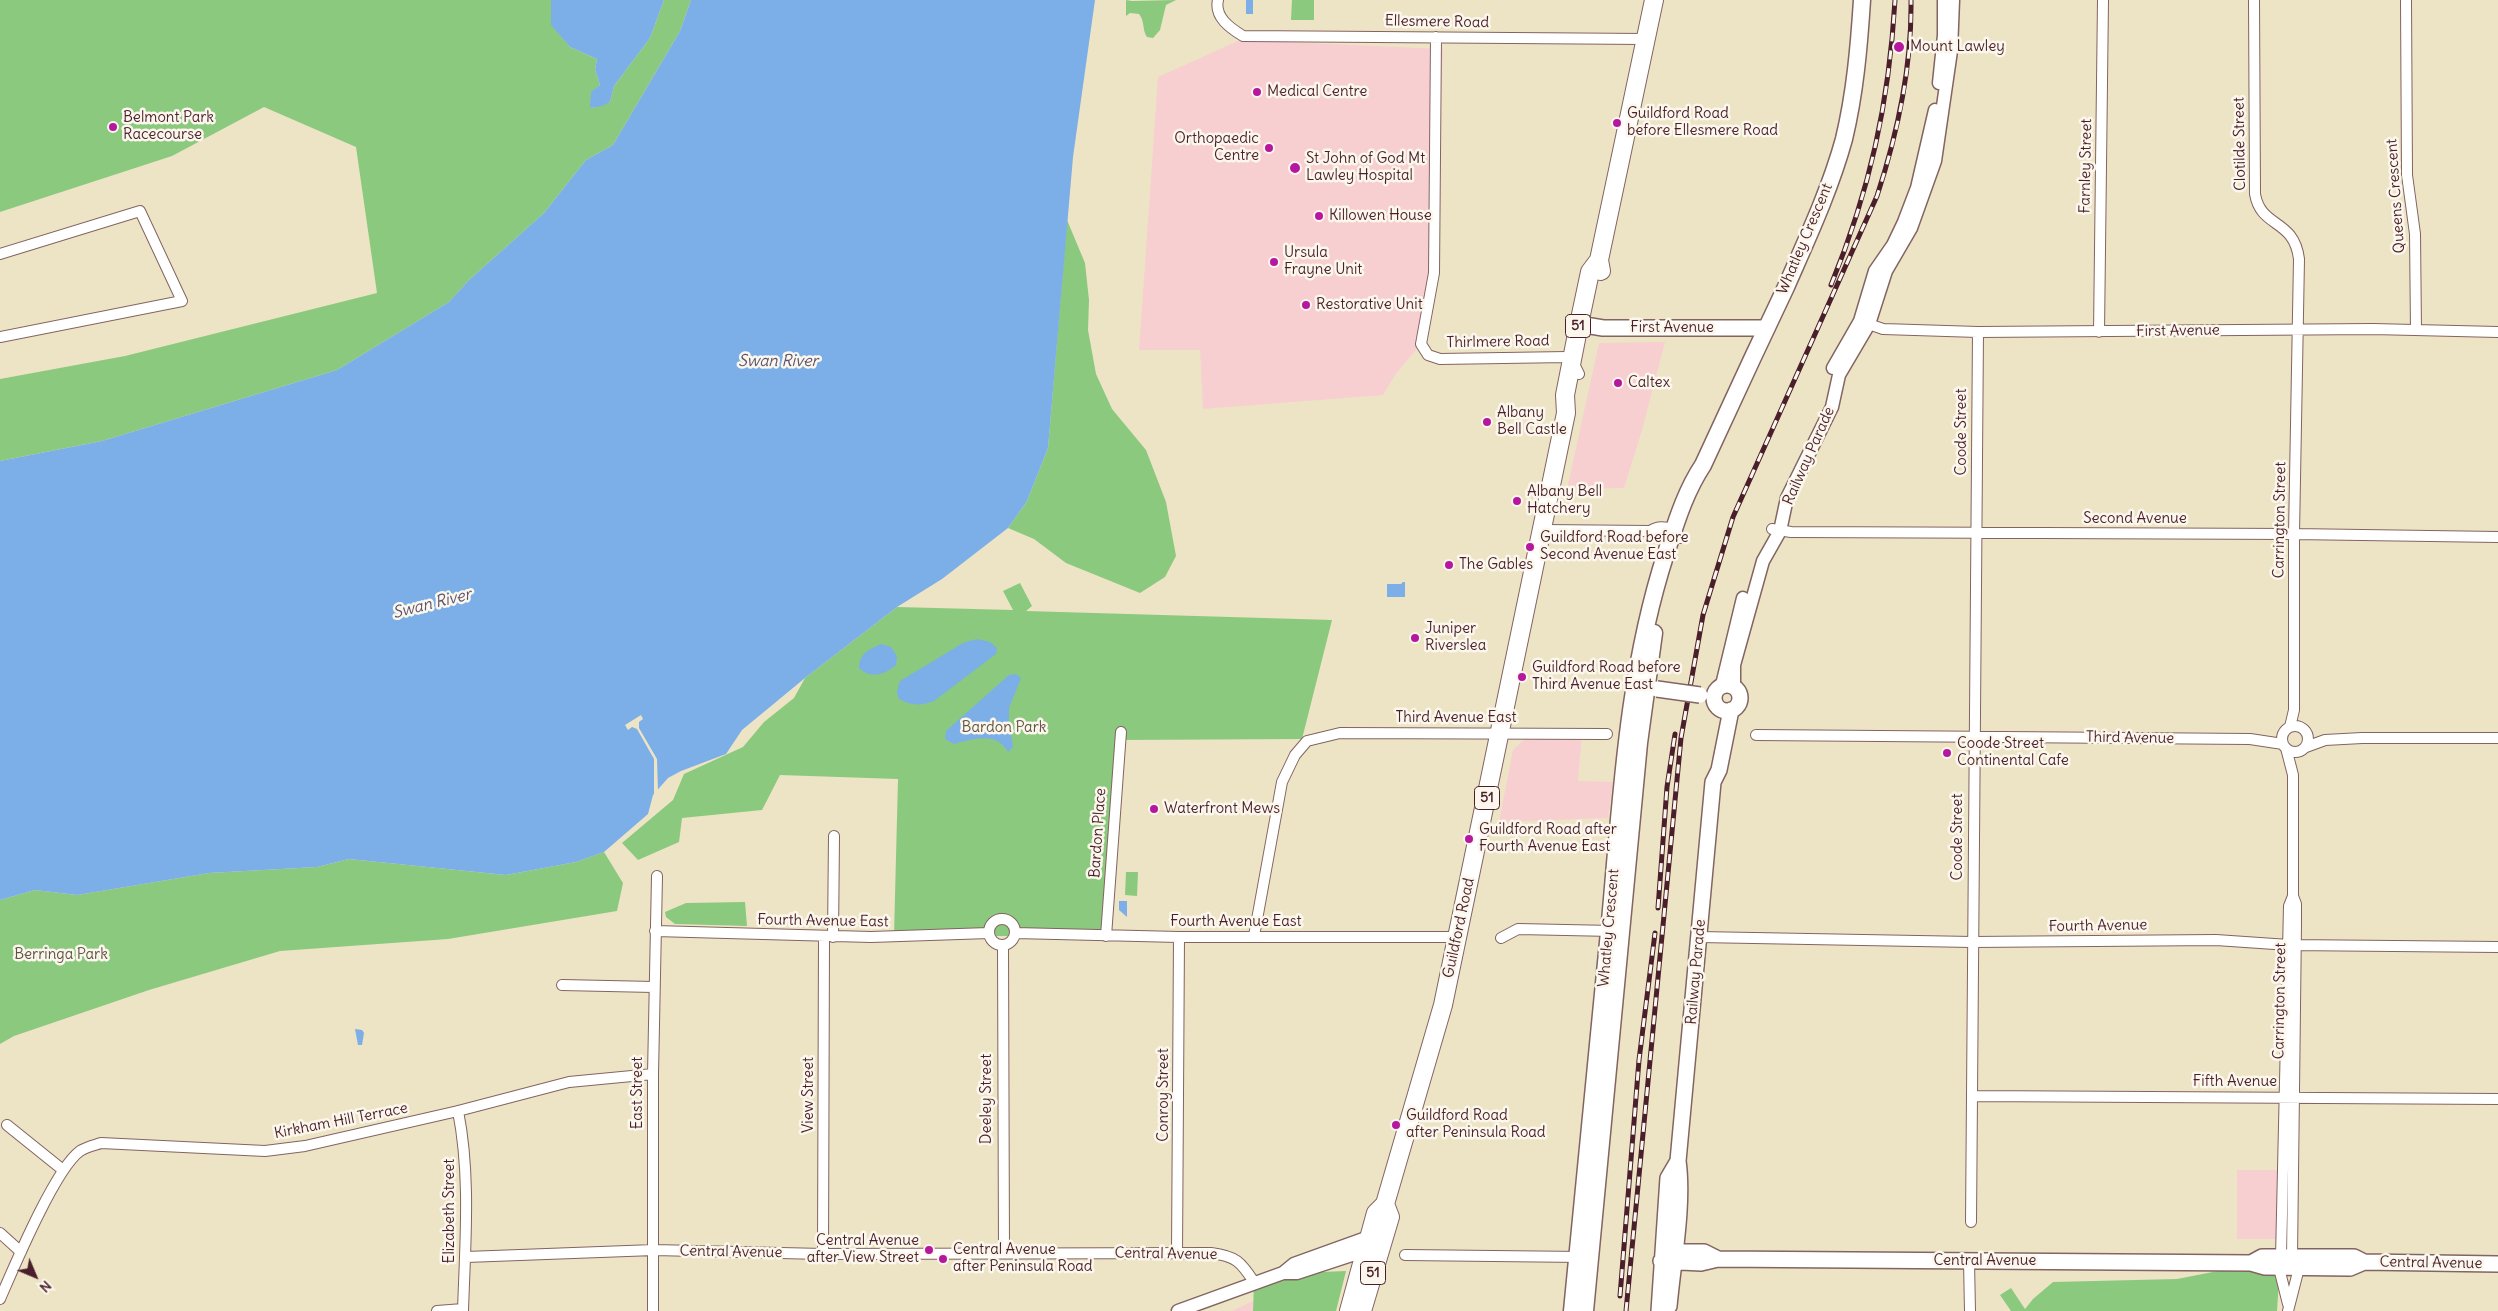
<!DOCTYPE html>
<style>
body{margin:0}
#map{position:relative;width:2498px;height:1311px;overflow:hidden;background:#ede4c5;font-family:Delius,sans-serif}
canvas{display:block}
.north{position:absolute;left:10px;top:1251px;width:50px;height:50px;-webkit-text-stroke:4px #fbf7ec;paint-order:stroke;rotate:135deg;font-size:14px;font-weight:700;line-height:20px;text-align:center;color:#4a1f2b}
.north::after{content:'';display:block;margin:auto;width:18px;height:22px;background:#4a1f2b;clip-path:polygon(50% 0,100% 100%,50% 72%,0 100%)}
</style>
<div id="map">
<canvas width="2498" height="1311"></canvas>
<div class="north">N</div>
</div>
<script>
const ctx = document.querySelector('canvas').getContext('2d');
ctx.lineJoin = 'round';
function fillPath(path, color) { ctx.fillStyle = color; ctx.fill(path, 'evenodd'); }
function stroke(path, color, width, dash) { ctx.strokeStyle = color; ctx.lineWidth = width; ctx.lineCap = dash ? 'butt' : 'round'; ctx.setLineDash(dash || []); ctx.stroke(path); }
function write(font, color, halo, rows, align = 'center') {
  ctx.font = font + ' Delius,sans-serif'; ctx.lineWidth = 5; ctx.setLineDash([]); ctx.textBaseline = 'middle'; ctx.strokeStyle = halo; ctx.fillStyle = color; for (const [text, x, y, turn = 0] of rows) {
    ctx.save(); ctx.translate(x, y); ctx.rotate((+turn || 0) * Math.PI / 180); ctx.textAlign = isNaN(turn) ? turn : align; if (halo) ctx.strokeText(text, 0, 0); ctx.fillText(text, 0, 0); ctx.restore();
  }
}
fillPath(new Path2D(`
 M1240,40l203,9 -9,210 -13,85 -26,31 -12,20 -180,14 -3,-59h-61l19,-273z
 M1665,342l-23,88 -18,58 -57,1 32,-146z
 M1531,733l51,1 -4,47 35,1 -5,36 -109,4 14,-72z
 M2237,1170h42l-1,69h-41z
 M1253,1301v10h-21z`), '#f7cfd0');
fillPath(new Path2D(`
 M0,0h551l1,25 18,22 27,12 -2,10 5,16 -8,7 -1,16 19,-6 4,-16 36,-48 14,-38h27l-11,31 -67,114 -27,15 -42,53 -76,68 -19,21 -112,68 -235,71 -102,20v-82l125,-23 252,-63 -21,-146 -92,-40 -92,49 -172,56z
 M1126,0l6,1 44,-1 -10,5 -6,25 -7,8 -6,-1c-5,-7 -2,-16 -8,-23l-9,-1 -4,3z
 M1292,0h22v20h-23z
 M1067,220l18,43 4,37 -1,30 8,44 16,35 34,41 20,52 10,54 -11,21 -25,16 -74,-30 -32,-24 -26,-11 19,-27 21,-53z
 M1020,583l12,23 -6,5 306,9 -30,119 -182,1 -17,197 -209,-2 4,-156 -118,-4 -18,35 -80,8 -3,24 -41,18 -16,-17 51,-43 11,-26 59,-27 21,-25 30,-24 11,-20 92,-71 116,3 -10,-19z
 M604,852l19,31 -6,28 -169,28 -168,12 -131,39 -135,46 -14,8v-144l35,-10 42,5 132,-22 108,-6 32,-8 157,16 70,-13z
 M1126,872h12l-1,24 -12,-1z
 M745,902l2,24 -72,-2 -9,-7 -1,-5 21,-9z
 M1346,1271l-10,40h-83l1,-29 43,-9z
 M2218,1271l54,1 7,8 -2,31h-266l-11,-16 11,-7 14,21 8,-10 20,-17 124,-3z`), '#8bc97f');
fillPath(new Path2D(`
 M551,0h113l-14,38 -36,48 -4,16 -8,4 -12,2 1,-16 9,-7 -5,-16 2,-10 -27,-12 -19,-22z
 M691,0h404l-22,157 -25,291 -21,53 -19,27 -66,51 -45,28 -92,71 -63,52 -16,24 -45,17 -13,7 -15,17 -5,19 -44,38 -28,10 -70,13 -157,-16 -32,8 -108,6 -132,22 -42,-5 -35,10v-439l102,-20 235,-71 112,-68 19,-21 76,-68 42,-53 27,-15 67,-114z
 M1246,0h7v14h-7z
 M1403,582h2v15h-18v-13h14z
 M977,639l13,3 7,6 -1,6 -62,47c-13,5 -24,5 -36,-3l-1,-7 3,-10 63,-38z
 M881,644l10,3 6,9 -1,9c-11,10 -26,14 -37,3 1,-15 9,-18 22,-24z
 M1016,674l5,4 -12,30v15l4,24 -5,5c-11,-21 -36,-13 -54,-8l-9,-5 1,-8 63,-56z
 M1119,901h8v16l-8,-7z
 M355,1029l7,1 2,3 -2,12h-4z`), '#7caee8');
fillPath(new Path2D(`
 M641,715l2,4 -4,3v6l18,31 1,34 -4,8v-42l-17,-30 -5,-2 -4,3 -3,-5z`), '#ede4c5');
const minor = new Path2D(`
 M1218,0c-4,17 12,28 25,36l402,3
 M2254,0l1,194c6,35 39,24 44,65l-5,275v176l-4,17
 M2406,0l1,175 8,59 1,96
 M1436,37l-2,236 -13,71 7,11 12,4 127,-2 5,3 7,14
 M0,254l140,-43 42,90 -182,36
 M1863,322l20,7 95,3 395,-3 125,3
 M2099,332l4,-332
 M1772,529l19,3 503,2 204,3
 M1542,530l108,1 14,6 5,9
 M1650,531c10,-7 25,-4 30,7
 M2282 739a13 13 0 1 1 26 0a13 13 0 1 1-26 0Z
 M1756,735l494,4 33,5
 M2306,747l19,-7 37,-2h136
 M989 932a13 13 0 1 1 26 0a13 13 0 1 1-26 0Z
 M655,931l216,6 118,-4
 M1015,933l164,4h278
 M1106,936l15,-204
 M1254,936l28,-154 13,-27 12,-14 33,-8 267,1
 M833,937l1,-101
 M1699,937l273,5 244,-2 73,5 209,2
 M1501,938l17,-9 95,2
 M1003,945l1,308
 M562,985l92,2
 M1972,1096l526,3
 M458,1111c13,65 7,134 5,200
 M7,1125l56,45
 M1971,1222l7,-890
 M0,1233l21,19
 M823,1254l1,-317
 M1177,1254l2,-317
 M1405,1255l177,2
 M466,1257l188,-7 169,4 388,-1c25,3 30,9 43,29
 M2281,1257l8,-351 4,-10v-121l-7,-27
 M2292,1257l4,-333v-20l-3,-8
 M1969,1261l1,50
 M2279,1268l9,36
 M0,1299c14,-32 55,-130 80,-148 6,-4 15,-6 21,-8l164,8 40,-5 153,-35 111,-29 84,-8
 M437,1311l26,-2
 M653,1311v-237l4,-198
 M2288,1311l11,-43`);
const tertiary = new Path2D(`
 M1939,83l5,-48v-35
 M1833,368l27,-47 15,-50 18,-26 11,-23 13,-34 18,-78
 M1722,685l21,-87
 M1734,686v-21l29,-104 17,-30 7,-33 45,-91 7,-32 30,-51 17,-53 25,-43 24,-67 16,-110 2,-51
 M1283,1273l11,-9 75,-27
 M1178,1311l105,-38h14l73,-24`);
const secondary = new Path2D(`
 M1579,324l24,4h164
 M1714 698a13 13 0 1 1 26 0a13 13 0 1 1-26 0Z
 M1664,1252h40l14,7
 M1661,1261l40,2 17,-4 533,4 14,4 85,1 14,-6 134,2
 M2251,1263l11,-6h92l10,5
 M1659,1311l9,-133 10,-17
 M1666,1311l3,-5c4,-44 15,-102 9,-145l35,-379 6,-12 12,-60`);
const primary = new Path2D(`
 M1572,1311c12,-126 25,-252 37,-379 12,-127 17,-256 57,-379 10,-30 19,-61 37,-88 27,-59 55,-119 83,-178 21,-48 44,-97 58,-148 11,-46 15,-92 18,-139
 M1585,1311l54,-568 15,-110`);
const trunk = new Path2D(`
 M1601,271l-2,-11 55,-260
 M1349,1311l27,-98 9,-9 58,-199 123,-592 -1,-18 14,-71 11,-52 9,-12
 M1362,1311l28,-94 -5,-13`);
stroke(minor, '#836461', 12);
stroke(tertiary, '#836461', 15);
stroke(secondary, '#836461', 18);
stroke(primary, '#836461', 19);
stroke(trunk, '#836461', 20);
stroke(minor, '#fff', 10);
stroke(tertiary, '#fff', 12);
stroke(secondary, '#fff', 15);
stroke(primary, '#fff', 16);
stroke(trunk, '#fff', 18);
const rail = new Path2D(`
 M1831,285c39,-95 58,-182 64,-285
 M1658,908l9,-121 8,-53
 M1620,1296l19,-236 16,-127
 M1626,1311l55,-573 22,-123 30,-98 144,-321c21,-64 35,-128 34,-196`);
stroke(rail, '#4a1f2b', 5);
stroke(rail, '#fbf7ec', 3, [9]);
const secondaryBridge = new Path2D(`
 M1657,689l43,6`);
stroke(secondaryBridge, '#836461', 18, []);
stroke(secondaryBridge, '#fff', 15);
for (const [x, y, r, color] of [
 [1899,47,6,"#b5179e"],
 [1257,92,5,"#b5179e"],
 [1617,123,5,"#b5179e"],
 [113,127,5,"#b5179e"],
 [1269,148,5,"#b5179e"],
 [1295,168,6,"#b5179e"],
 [1319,216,5,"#b5179e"],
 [1274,262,5,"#b5179e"],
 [1306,305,5,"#b5179e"],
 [1618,383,5,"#b5179e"],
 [1487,422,5,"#b5179e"],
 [1517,501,5,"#b5179e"],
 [1530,547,5,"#b5179e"],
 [1449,565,5,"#b5179e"],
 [1415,638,5,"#b5179e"],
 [1522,677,5,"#b5179e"],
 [1947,753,5,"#b5179e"],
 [1154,809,5,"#b5179e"],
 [1469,839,5,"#b5179e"],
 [1396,1125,5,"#b5179e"],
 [929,1250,5,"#b5179e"],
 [943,1259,5,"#b5179e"]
]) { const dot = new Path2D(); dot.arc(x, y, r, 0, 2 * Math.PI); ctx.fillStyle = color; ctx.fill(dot); stroke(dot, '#fbf7ec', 2); }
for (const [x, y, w] of [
 [1578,326,25],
 [1487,798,25],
 [1373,1273,25]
]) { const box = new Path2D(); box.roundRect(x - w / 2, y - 11.5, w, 23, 4); ctx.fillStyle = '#fbf7ec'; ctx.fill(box); stroke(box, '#4a1f2b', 1); }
write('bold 14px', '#4a1f2b', null, [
 ["51",1578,326],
 ["51",1487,798],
 ["51",1373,1273]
]);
write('15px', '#4a1f2b', '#fbf7ec', [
 ["Ellesmere Road",1437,22,1],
 ["Clotilde Street",2240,144,-91],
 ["Farnley Street",2086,166,-89],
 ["Queens Crescent",2396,196,-94],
 ["Whatley Crescent",1805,239,-67],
 ["First Avenue",1672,328],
 ["First Avenue",2178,331,-1],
 ["Thirlmere Road",1498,342,-1],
 ["Coode Street",1962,432,-90],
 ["Railway Parade",1809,456,-66],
 ["Second Avenue",2135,519],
 ["Carrington Street",2280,520,-89],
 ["Third Avenue East",1456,718],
 ["Third Avenue",2130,738,1],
 ["Bardon Place",1098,833,-86],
 ["Coode Street",1958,837,-90],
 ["Fourth Avenue East",823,921,1],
 ["Fourth Avenue East",1236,922],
 ["Fourth Avenue",2098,926,-1],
 ["Guildford Road",1459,928,-78],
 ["Whatley Crescent",1609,928,-85],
 ["Railway Parade",1696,972,-85],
 ["Carrington Street",2280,1001,-89],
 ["Fifth Avenue",2235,1082],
 ["East Street",638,1093,-90],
 ["View Street",809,1095,-90],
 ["Conroy Street",1164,1095,-90],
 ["Deeley Street",987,1099,-90],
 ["Kirkham Hill Terrace",341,1121,-11],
 ["Elizabeth Street",450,1211,-90],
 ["Central Avenue",731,1252,1],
 ["Central Avenue",1166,1254,1],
 ["Central Avenue",1985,1261],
 ["Central Avenue",2431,1263,1]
]);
write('15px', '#4a1f2b', '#fbf7ec', [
 ["Mount Lawley",1910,47],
 ["Medical Centre",1267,92],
 ["Guildford Road",1627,114],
 ["before Ellesmere Road",1627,131],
 ["Belmont Park",123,118],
 ["Racecourse",123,135],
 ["Orthopaedic",1259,139,"right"],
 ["Centre",1259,156,"right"],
 ["St John of God Mt",1306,159],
 ["Lawley Hospital",1306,176],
 ["Killowen House",1329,216],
 ["Ursula",1284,253],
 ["Frayne Unit",1284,270],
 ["Restorative Unit",1316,305],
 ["Caltex",1628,383],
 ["Albany",1497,413],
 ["Bell Castle",1497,430],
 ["Albany Bell",1527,492],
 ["Hatchery",1527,509],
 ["Guildford Road before",1540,538],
 ["Second Avenue East",1540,555],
 ["The Gables",1459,565],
 ["Juniper",1425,629],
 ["Riverslea",1425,646],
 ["Guildford Road before",1532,668],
 ["Third Avenue East",1532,685],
 ["Coode Street",1957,744],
 ["Continental Cafe",1957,761],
 ["Waterfront Mews",1164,809],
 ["Guildford Road after",1479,830],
 ["Fourth Avenue East",1479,847],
 ["Guildford Road",1406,1116],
 ["after Peninsula Road",1406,1133],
 ["Central Avenue",919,1241,"right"],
 ["after View Street",919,1258,"right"],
 ["Central Avenue",953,1250],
 ["after Peninsula Road",953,1267]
], 'left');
write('15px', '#5e5244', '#fbf7ec', [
 ["Bardon Park",1004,728],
 ["Berringa Park",61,955]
]);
write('italic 16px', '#5c516d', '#fbf7ec', [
 ["Swan River",778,361],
 ["Swan River",432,604,-14]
]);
</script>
